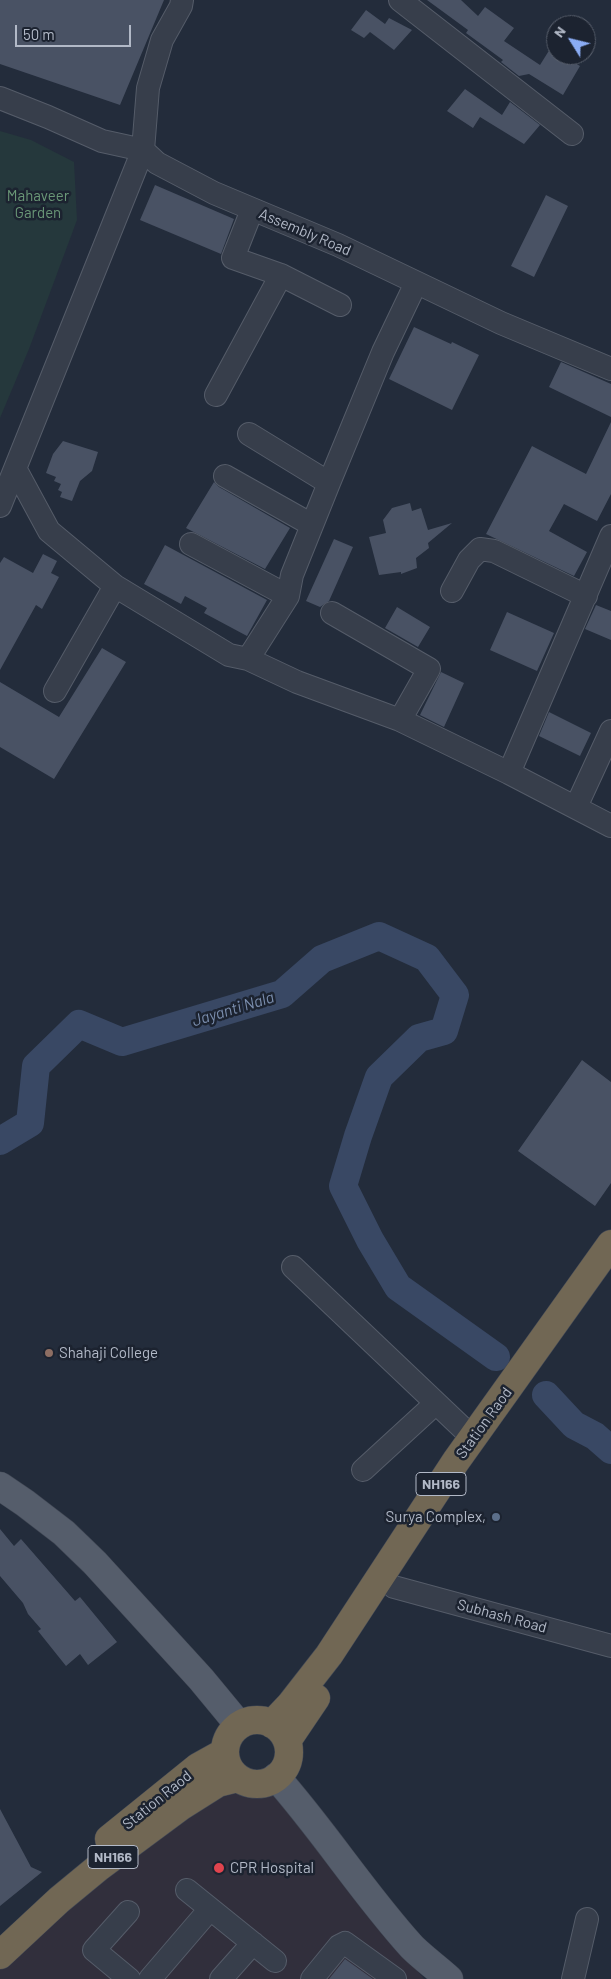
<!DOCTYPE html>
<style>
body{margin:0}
#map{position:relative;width:611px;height:1979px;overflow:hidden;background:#232c3b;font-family:Barlow,sans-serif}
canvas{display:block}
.north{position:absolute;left:546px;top:15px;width:50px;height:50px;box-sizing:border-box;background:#1c2330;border:1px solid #585f6c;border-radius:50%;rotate:306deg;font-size:14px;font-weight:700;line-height:20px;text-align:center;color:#b2b9c7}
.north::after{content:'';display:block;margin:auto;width:18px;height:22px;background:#8aacf4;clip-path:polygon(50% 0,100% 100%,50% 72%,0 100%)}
.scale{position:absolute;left:15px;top:25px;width:116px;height:22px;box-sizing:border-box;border:2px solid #b2b9c7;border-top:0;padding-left:6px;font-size:15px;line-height:18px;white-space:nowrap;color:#b2b9c7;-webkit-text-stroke:4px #1c2330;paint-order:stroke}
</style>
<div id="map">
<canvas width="611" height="1979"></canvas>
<div class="north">N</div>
<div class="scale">50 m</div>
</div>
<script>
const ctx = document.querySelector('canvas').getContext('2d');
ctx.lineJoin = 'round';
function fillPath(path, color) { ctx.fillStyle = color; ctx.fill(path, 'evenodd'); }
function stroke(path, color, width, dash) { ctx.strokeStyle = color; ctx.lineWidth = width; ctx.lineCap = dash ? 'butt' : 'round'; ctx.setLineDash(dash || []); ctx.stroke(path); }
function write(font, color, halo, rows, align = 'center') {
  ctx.font = font + ' Barlow,sans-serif'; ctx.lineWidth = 5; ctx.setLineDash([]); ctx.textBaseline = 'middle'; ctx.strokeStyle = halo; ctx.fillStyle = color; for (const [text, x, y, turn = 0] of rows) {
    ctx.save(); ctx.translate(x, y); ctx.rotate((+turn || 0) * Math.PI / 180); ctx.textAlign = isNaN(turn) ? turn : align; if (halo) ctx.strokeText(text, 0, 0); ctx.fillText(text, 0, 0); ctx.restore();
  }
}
fillPath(new Path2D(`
 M269,1781l95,124 60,74h-424v-24l180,-148 67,-24z`), '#312f3c');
fillPath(new Path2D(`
 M0,131l31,9 43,22 3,58 -48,129 -29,69z`), '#25383c');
stroke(new Path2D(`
 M0,1141l30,-18 6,-57 43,-42 43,18 160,-48 40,-35 57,-23 48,22 28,37 -11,36 -25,7 -40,39 -21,59 -15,50 27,54 28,47 98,70
 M546,1395l28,30 21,11 16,14`), '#394864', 28);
fillPath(new Path2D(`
 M0,0h164l-44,105 -120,-41z
 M427,0h34l17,16 7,-9 29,21 -10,13 36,24 10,-16 6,3v3h5l19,11 -17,29 -34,-21 -10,2 -18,-14 2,-2 -37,-27 2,-3z
 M366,10l19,14 4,-6 23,12 -18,20 -24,-18 -6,6 -13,-8z
 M465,89l37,26 8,-13 30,23 -16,19 -44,-27 -7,11 -26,-17z
 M155,185l79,34 -13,35 -81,-34z
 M546,195l22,11 -34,71 -23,-11z
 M414,327l37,17 1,-2 27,13 -27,55 -63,-31z
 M561,362l50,22v33l-62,-30z
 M611,422v72l-14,27 -33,-17 -15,27 38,21 -13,24 -88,-42 46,-88 54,28z
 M63,441l35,11 -6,19 -12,10 -8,20 -12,-4 2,-5 -4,-2 3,-6 -7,-3 2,-4 -10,-4 7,-19z
 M214,482l5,5 71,41 -25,41 -79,-41z
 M410,503l2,8 9,-3 7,22 24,-7 -24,20 1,5 -13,10 1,10 -16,6v-2l-22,3 -10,-38 17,-4 -3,-13 9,-12z
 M334,539l19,8 -24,54 -9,6 -14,-6z
 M165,545l102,55 -20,36 -43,-23 3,-5 -22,-12 -4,8 -37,-20z
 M43,554l14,7 -6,12 8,4 -17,32 -6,-4 -36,65v-107l4,-6 29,16z
 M596,605l15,6v29l-26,-11z
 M397,607l33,20 -12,20 -33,-19z
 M507,612l47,21 -17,38 -47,-21z
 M102,648l24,14 -72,117 -54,-32v-65l59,35z
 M441,672l23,11 -20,44 -24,-12z
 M549,712l42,21 -11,23 -41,-20z
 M582,1060l29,22v101l-16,23 -77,-55z
 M0,1529l14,17 7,-7 54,62 5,-4 37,45 -29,23 -8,-11 -14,12 -28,-35 3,-2 -13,-15 -5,-11 -23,-27z
 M0,1809l31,58 11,5 -42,34z
 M345,1959l28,20h-44z`), '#495264');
const minor = new Path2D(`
 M400,0l172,134
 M0,98l48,19 54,24 41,9 14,13 57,30 124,52 163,78 110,46
 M252,210l-19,48 48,17 59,30
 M216,395l65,-120
 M249,434l80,49
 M16,470l33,61 66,55 114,69 19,4 40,-63 4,-21 37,-92 54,-131 33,-69
 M225,476l87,49
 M0,506l143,-356 5,-62 14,-48 19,-34 1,-6
 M611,536l-102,237 102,53
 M191,544l97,52
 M452,591l17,-31 11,-11 14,2 92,45
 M332,613l97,56 -29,51 109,53
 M248,659l49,23 103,38
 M55,691l60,-105
 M576,807l35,-76
 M293,1267l180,171
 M363,1470l72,-66
 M394,1587l217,59
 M187,1890l88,71
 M128,1912l-34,38 35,29
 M150,1979l60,-70
 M221,1979l32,-36
 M312,1979l27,-33 6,-3 50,36
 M573,1979l14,-60`);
const major = new Path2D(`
 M0,1486l25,17 39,30 31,30 106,116 38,46
 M276,1777c48,54 87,116 136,170 11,11 25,21 37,32`);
const highway = new Path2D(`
 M225 1752a32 32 0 1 1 64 0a32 32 0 1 1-64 0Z
 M272,1724l18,-19 39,-50 127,-194 155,-217
 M287,1741l29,-43
 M109,1839l89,-72 27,-15
 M0,1955l59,-55 40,-33 81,-60 38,-24 20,-5`);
stroke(minor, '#555c69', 24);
stroke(major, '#404754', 29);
stroke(highway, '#424956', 29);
stroke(minor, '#373e4b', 22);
stroke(major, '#555d6b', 28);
stroke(highway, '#716754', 28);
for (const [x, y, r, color] of [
 [49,1353,5,"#8d6e63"],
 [496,1517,5,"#5c6f8a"],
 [219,1868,6,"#e0444e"]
]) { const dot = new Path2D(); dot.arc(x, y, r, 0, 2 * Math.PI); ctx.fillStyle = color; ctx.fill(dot); stroke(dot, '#1c2330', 2); }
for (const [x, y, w] of [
 [441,1484,50],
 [113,1857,50]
]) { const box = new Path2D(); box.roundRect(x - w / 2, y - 11.5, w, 23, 4); ctx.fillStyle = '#1c2330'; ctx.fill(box); stroke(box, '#b2b9c7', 1); }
write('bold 14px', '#b2b9c7', null, [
 ["NH166",441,1484],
 ["NH166",113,1857]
]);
write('15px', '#6a9777', '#1c2330', [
 ["Mahaveer",38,196],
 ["Garden",38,213]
]);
write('15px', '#b2b9c7', '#1c2330', [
 ["Assembly Road",305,232,23],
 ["Station Raod",484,1423,-54],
 ["Subhash Road",502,1616,15],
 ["Station Raod",157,1800,-39]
]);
write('15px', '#b2b9c7', '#1c2330', [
 ["Shahaji College",59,1353],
 ["Surya Complex,",486,1517,"right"],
 ["CPR Hospital",230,1868]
], 'left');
write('italic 16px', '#7b8eae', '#1c2330', [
 ["Jayanti Nala",233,1009,-17]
]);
</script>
